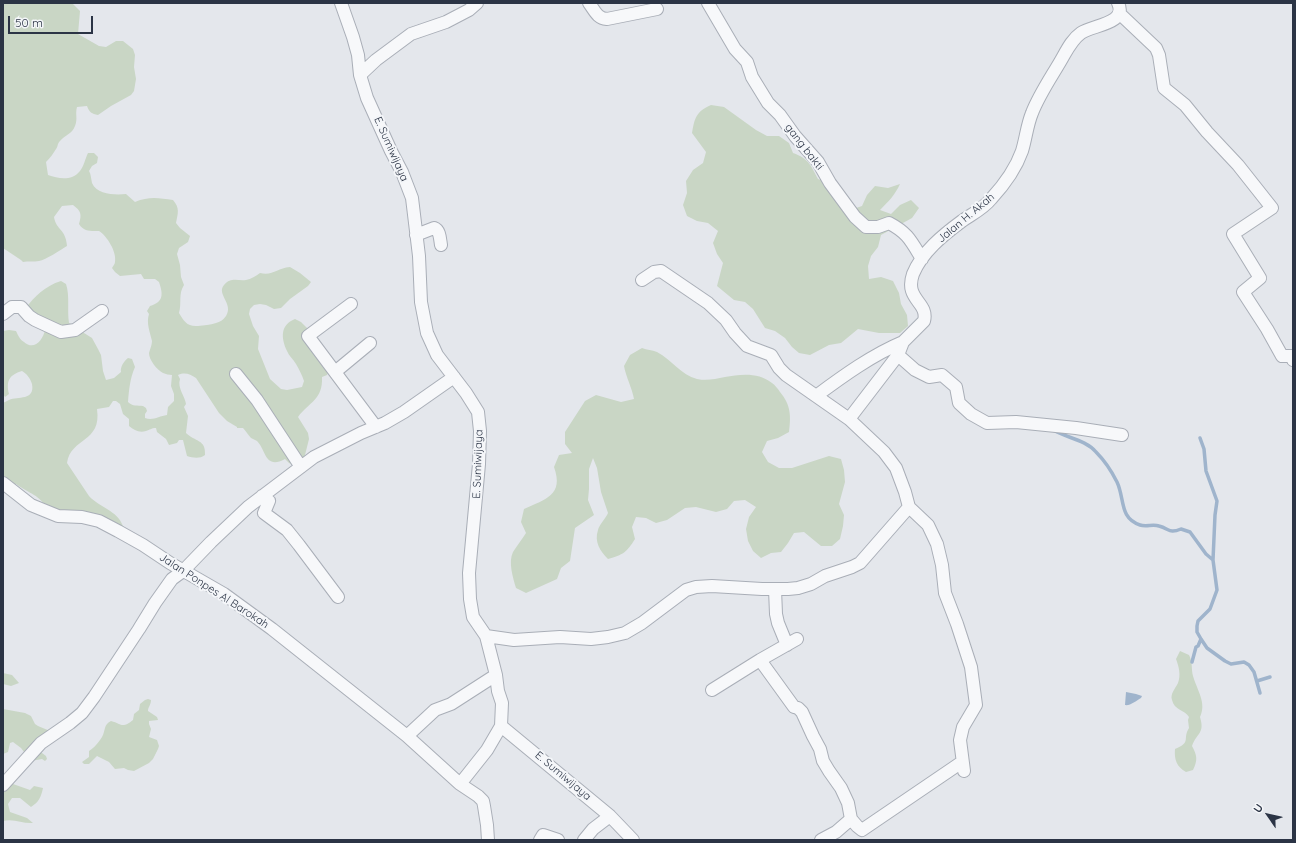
<!DOCTYPE html>
<style>
body{margin:0}
#map{position:relative;width:1296px;height:843px;overflow:hidden;background:#e4e7ec;font-family:Quicksand,sans-serif}
canvas{display:block}
.frame{position:absolute;inset:0;border:4px solid #2b3445;pointer-events:none}
.north{position:absolute;left:1248px;top:795px;width:40px;height:40px;-webkit-text-stroke:3px #f4f6f9;paint-order:stroke;rotate:304deg;font-size:11px;font-weight:700;line-height:16px;text-align:center;color:#2b3445}
.north::after{content:'';display:block;margin:auto;width:14px;height:18px;background:#2b3445;clip-path:polygon(50% 0,100% 100%,50% 72%,0 100%)}
.scale{position:absolute;left:8px;top:16px;width:85px;height:18px;box-sizing:border-box;border:2px solid #2b3445;border-top:0;padding-left:5px;font-size:12px;line-height:14px;white-space:nowrap;color:#2b3445;-webkit-text-stroke:3px #f4f6f9;paint-order:stroke}
</style>
<div id="map">
<canvas width="1296" height="843"></canvas>
<div class="frame"></div>
<div class="north">U</div>
<div class="scale">50 m</div>
</div>
<script>
const ctx = document.querySelector('canvas').getContext('2d');
ctx.lineJoin = 'round';
function fillPath(path, color) { ctx.fillStyle = color; ctx.fill(path, 'evenodd'); }
function stroke(path, color, width, dash) { ctx.strokeStyle = color; ctx.lineWidth = width; ctx.lineCap = dash ? 'butt' : 'round'; ctx.setLineDash(dash || []); ctx.stroke(path); }
function write(font, color, halo, rows, align = 'center') {
  ctx.font = font + ' Quicksand,sans-serif'; ctx.lineWidth = 4; ctx.setLineDash([]); ctx.textBaseline = 'middle'; ctx.strokeStyle = halo; ctx.fillStyle = color; for (const [text, x, y, turn = 0] of rows) {
    ctx.save(); ctx.translate(x, y); ctx.rotate((+turn || 0) * Math.PI / 180); ctx.textAlign = isNaN(turn) ? turn : align; if (halo) ctx.strokeText(text, 0, 0); ctx.fillText(text, 0, 0); ctx.restore();
  }
}
fillPath(new Path2D(`
 M3,3h69l8,8 -2,23 21,12 7,1 10,-6h7l10,8 2,6 -1,12 2,12 -2,12 -3,4 -20,11 -13,9c-6,-1 -9,-3 -11,-9l-10,1c-2,7 1,12 -2,19 -3,8 -10,9 -15,15 -3,3 -2,6 -4,8 -3,5 -6,9 -10,13l2,13c11,4 24,6 32,-4 4,-5 5,-12 8,-18h6l4,4 -1,6 -5,3 -3,5c2,3 2,8 3,12 5,12 24,12 34,11l9,8c14,-6 24,-4 38,-2 7,8 5,13 3,23l4,5 10,8 -2,6 -9,6 -2,6 3,11 1,12 3,8c-6,9 -2,18 -5,28 5,8 8,14 19,13 6,-1 12,-1 18,-3 4,-1 7,-3 10,-7 8,-12 -10,-22 -2,-31 7,-8 13,-4 22,-5 5,-1 10,-4 14,-7 13,3 17,-5 30,-6l10,6 11,9 -3,4 -18,13 -9,9 -7,1 -8,-4 -6,-1 -6,1 -4,4 -1,5 4,12 6,10 -1,13 12,30 11,10 6,1 15,-3 2,-6c-2,-6 -5,-12 -8,-17 -3,-5 -7,-8 -9,-13 -6,-13 -7,-26 8,-32l6,3 9,9 19,39 -2,5 -5,2c1,23 -13,25 -24,40l10,16 1,6 -5,20 -9,7 -6,-3 -4,-4c-20,11 -19,-9 -28,-18 -2,-1 -4,-2 -6,-3 -3,-3 -5,-7 -8,-10h-6v-1l-10,-6 -8,-8 -23,-35c-6,-4 -11,-6 -18,-3l2,4c-3,9 5,17 6,25l-2,3 4,9 -2,17c9,9 20,6 19,22 -5,4 -12,3 -18,1l-4,-16h-4l-2,3 -8,2 -3,-6 -9,-7 -1,-4c-5,0 -6,2 -10,3 -7,2 -12,-1 -17,-5v-7l-6,-5 -3,-10 -4,-3h-3l-4,6 -12,2c5,34 -26,28 -30,54l22,33c11,12 28,14 34,30l-4,5 -70,-20c-11,-18 -18,-16 -33,-27l-2,2 -11,-11v-72c2,-1 4,-2 6,-3 9,-4 26,1 23,-16 -2,-6 -5,-10 -10,-13 -13,4 -16,10 -13,23l-4,3 -2,-3v-63l6,-1 7,1c2,4 4,9 8,11 10,9 19,-2 21,-12l-20,-21c10,-13 20,-23 36,-28l5,3c4,12 1,26 3,39l12,5 3,5 8,5 6,11 3,6 2,16 3,9 8,-2 7,-6c-1,-5 3,-11 7,-14l4,1 3,8c-5,11 -6,23 -7,35 5,5 9,3 15,4l3,2 1,3 -2,3v4c8,3 14,-2 22,-3l1,-8 6,-6v-7l-3,-8 1,-11c-3,0 -6,-1 -9,-2 -6,-3 -14,-13 -14,-20 1,-4 3,-8 3,-12 -2,-9 -6,-18 -3,-27l-2,-3 3,-5c14,-4 13,-12 9,-24l-4,-3h-11l-3,-5 -21,2 -5,-4 -3,-4c1,-2 3,-4 3,-6 2,-10 -8,-26 -16,-31 -8,0 -15,1 -20,-7 3,-10 2,-13 -6,-19l-11,1 -8,11c2,13 12,12 13,29 -7,4 -21,14 -28,15 -5,1 -11,0 -16,1l-2,-2 -18,-12z
 M711,105l13,2 32,23 11,6h12l10,7 4,10c16,6 17,11 25,26l24,9 3,12 5,10 12,-4 5,-11 8,-9 13,2 12,-4c-5,11 -12,18 -20,26l11,4 9,-9 11,-5 8,8 -7,10 -31,17 -3,12 -7,9 -3,10 1,13 12,-2 12,4 6,12 2,11 6,11 1,11 -8,7h-21l-21,-4 -17,14 -12,2 -19,10 -11,-2 -7,-6 -7,-9 -10,-7 -10,-3 -12,-19 -8,-7 -11,-2 -17,-14 6,-23 -6,-9 -4,-11 5,-12 -10,-8 -11,-2 -10,-5 -4,-11 4,-12 -1,-12 7,-11 10,-7 3,-11 -14,-19c3,-16 4,-21 19,-28z
 M642,348c5,2 10,2 15,4 15,8 24,23 40,27 10,2 18,0 28,-2 15,-3 34,-5 47,6 3,2 6,6 8,9 11,13 11,24 9,40l-11,6 -11,3 -5,11 6,10 11,6h13l37,-12 12,3 3,11 1,12 -6,22 5,11 -1,11 -3,13 -8,7h-11l-17,-14 -10,1 -6,10 -7,9 -10,1 -10,5 -8,-7 -5,-10 -2,-12 3,-12 7,-10 -11,-7 -11,1 -7,8 -11,3 -20,-5 -11,1 -18,12 -11,3 -10,-5 -10,-1 -4,10 3,12c-8,13 -12,16 -27,20 -8,-8 -14,-17 -10,-29 1,-5 8,-12 10,-17l-7,-21 -4,-24 -4,-10 -4,11v20l-1,11 6,15 -19,13 -5,33 -9,7 -4,11 -31,14 -10,-5c-3,-10 -8,-26 -3,-36 4,-6 9,-13 13,-19l-5,-11 3,-13c22,-10 40,-14 30,-42l5,-12 13,-2 -7,-9v-12l20,-31 11,-6 25,7 13,-3c-2,-11 -8,-22 -10,-33l6,-11z
 M1180,651l9,4c4,8 2,13 4,21 4,14 14,27 7,41 5,17 -3,15 -8,29 5,9 6,14 1,24l-7,2c-9,-5 -12,-12 -11,-23 17,-7 7,-10 14,-21l-1,-8 1,-3c-4,-7 -15,-7 -17,-17 -2,-6 3,-11 6,-17 3,-8 1,-16 -2,-24z
 M3,673l9,2 7,8 -8,3 -8,-2z
 M148,699l3,1c0,5 -3,7 -3,11l9,6 1,3 -9,1v3l2,5 -2,8 8,3 2,6 -1,3 -5,10 -4,4 -15,8 -6,-1 -4,-2 -9,1 -6,-7 -12,-6 -8,8h-5l-2,-2 7,-5v-6c6,-4 9,-8 13,-14 4,-7 1,-12 9,-16 11,3 11,8 22,-1l1,-6 5,-4 1,-6 5,-4z
 M3,709l22,4 6,3 4,8 3,2 12,5 -12,19 8,6 1,3 -2,2 -3,-2 -11,2 -10,-13 -8,-6 -3,1 -2,9 -5,2z
 M5,783l8,1 17,6 4,-4 9,2c-2,9 -4,14 -12,19l-11,-9h-8l-4,6 2,8 17,6 6,5c-10,1 -19,-5 -30,-2v-37z`), '#c9d6c5');
fillPath(new Path2D(`
 M1126,692l10,2 6,2 -1,2c-5,3 -11,8 -16,7z`), '#9fb4cc');
stroke(new Path2D(`
 M1053,430c14,8 33,10 43,22 8,8 16,20 21,30 8,17 2,36 23,43 6,2 13,-1 19,1 11,3 10,8 22,3l9,3 16,22 7,6
 M1200,438l4,11 2,22 11,30 -2,14 -2,45 4,30 -7,19 -12,12 -1,5v6l4,7 6,9 18,13 6,3 13,-2 5,3 5,7 6,21
 M1192,662l4,-15 2,-1 3,-7
 M1257,681l13,-4`), '#9fb4cc', 3.5);
const minor = new Path2D(`
 M341,3l12,34 5,18 2,20 7,23 24,53 11,21 10,26 7,58 2,46 6,31 10,22 29,38 12,19 2,19 -1,33 -10,109 1,26 3,18 13,19 10,39 2,16 4,12 -1,23 109,90 23,24
 M589,3c6,8 8,15 18,16l50,-10
 M708,3l27,46 12,13 5,15 16,26 12,12 15,21 23,26 12,21 25,34 11,10h12l11,-4c19,10 22,18 33,36
 M1119,13l37,35 3,7 5,33 21,17 22,27 31,33 34,43 -39,26 27,44 -17,14 24,37 15,27h10l1,4
 M360,75l16,-15 35,-26 35,-12 23,-12 8,-7
 M416,235l18,-7c6,2 6,11 7,17
 M642,280l12,-8 7,-1 47,32 18,17 9,13 12,13 24,9 8,13 7,7 63,44 35,33 12,16 9,24 4,15 19,18 9,19 5,21 3,28 12,31 14,43 5,38 -13,22 -3,13 4,31
 M351,304l-43,32 68,91
 M3,314l9,-7h9l8,9 6,4 26,12 14,-2 27,-19
 M898,355l17,15 14,7 13,-2 14,12 3,16 12,11 16,9 29,-1 60,6 46,7
 M335,372l35,-29
 M236,374l21,26 44,67
 M816,396c27,-20 56,-41 87,-54
 M849,419l49,-64 5,-13 21,-21c5,-19 -20,-21 -11,-47 9,-22 30,-39 49,-53 10,-7 21,-12 29,-22 12,-13 25,-31 31,-48 4,-13 5,-26 10,-38 7,-18 18,-34 28,-51 6,-10 11,-22 21,-29 11,-8 47,-9 37,-30
 M3,483l28,22 27,11 24,1 17,4 19,10 25,14 27,18 54,31 48,35 135,107 53,48 18,12 5,5 1,5 3,19 1,15
 M262,496l7,5 -5,12 23,17 12,15 39,52
 M775,589l1,25 2,9 9,22
 M486,636l28,4 46,-3 31,2 17,-2 17,-4 17,-10 44,-33 10,-3 16,-1 50,3h26l10,-1 13,-4 14,-8 27,-9 8,-4 49,-56
 M760,660l37,-21
 M712,690l48,-30 34,47 4,1 4,4 11,24 7,13 3,12 6,10 12,17 7,15 3,16 6,7 5,4 100,-68
 M407,736l28,-26 16,-6 45,-29
 M460,784l27,-34 14,-24
 M3,785l38,-42 29,-20 12,-10 12,-16 45,-68 16,-26 17,-24 11,-8 28,-29 37,-35 66,-50 47,-24 24,-10 19,-11 50,-35
 M540,840l3,-5 15,5
 M584,840l9,-11 17,-13
 M821,840l15,-8 15,-13`);
stroke(minor, '#a9aeb7', 14);
stroke(minor, '#f7f8fa', 12);
write('11px', '#2b3445', '#f4f6f9', [
 ["gang bakti",804,147,52],
 ["E. Sumiwijaya",391,149,66],
 ["Jalan H. Akah",966,218,-40],
 ["E. Sumiwijaya",478,464,-88],
 ["Jalan Ponpes Al Barokah",214,591,33],
 ["E. Sumiwijaya",563,776,40]
]);
</script>
